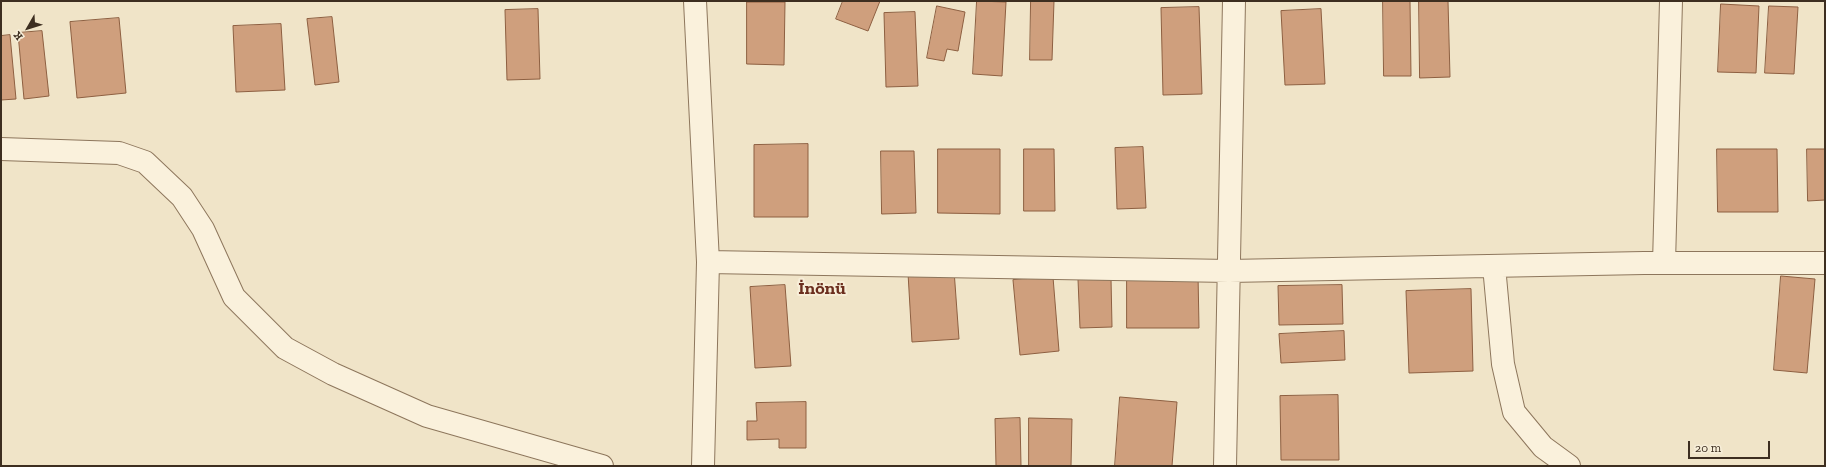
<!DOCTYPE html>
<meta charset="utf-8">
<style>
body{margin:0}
#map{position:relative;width:1826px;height:467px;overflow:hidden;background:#f0e4c8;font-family:"Zilla Slab",serif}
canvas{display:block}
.frame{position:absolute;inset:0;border:2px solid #3d2e20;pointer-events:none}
.north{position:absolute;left:8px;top:8px;width:40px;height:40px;-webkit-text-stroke:3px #f7eed8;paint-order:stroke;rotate:231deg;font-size:11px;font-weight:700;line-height:16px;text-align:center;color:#3d2e20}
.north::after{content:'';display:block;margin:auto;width:14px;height:18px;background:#3d2e20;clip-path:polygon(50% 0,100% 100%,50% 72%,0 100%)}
.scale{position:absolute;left:1688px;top:441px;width:82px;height:18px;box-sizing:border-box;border:2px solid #3d2e20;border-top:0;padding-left:5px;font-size:12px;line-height:14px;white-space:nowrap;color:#3d2e20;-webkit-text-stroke:3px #f7eed8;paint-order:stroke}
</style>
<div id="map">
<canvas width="1826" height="467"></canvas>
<div class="frame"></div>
<div class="north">K</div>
<div class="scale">20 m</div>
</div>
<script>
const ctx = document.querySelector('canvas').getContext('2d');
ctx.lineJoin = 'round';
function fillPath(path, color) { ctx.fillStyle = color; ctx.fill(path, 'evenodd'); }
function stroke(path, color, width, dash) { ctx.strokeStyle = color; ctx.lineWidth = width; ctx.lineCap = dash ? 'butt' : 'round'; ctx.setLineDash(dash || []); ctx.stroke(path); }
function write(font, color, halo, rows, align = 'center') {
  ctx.font = font + ' "Zilla Slab",serif'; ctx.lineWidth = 4; ctx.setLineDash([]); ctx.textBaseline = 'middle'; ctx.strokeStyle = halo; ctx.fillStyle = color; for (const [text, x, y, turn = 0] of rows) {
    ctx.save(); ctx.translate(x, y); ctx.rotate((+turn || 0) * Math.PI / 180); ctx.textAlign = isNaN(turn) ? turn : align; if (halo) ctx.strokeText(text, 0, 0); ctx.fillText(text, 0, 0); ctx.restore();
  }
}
const building = new Path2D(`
 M843,1h37l-12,30 -32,-12z
 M977,1l29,1 -4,74 -29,-2z
 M1031,1h23l-2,59h-22z
 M1383,1h27l1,75h-27z
 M1419,1h29l2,76 -30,1z
 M747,2h38l-1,63 -37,-1z
 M1721,4l38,2 -3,67 -38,-1z
 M937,6l28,6 -7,39 -11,-2 -3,12 -17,-3z
 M1769,6l29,1 -4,67 -29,-1z
 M1199,7l3,87 -39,1 -2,-87z
 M538,9l2,70 -33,1 -2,-70z
 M1321,9l4,75 -40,1 -4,-74z
 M915,12l3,74 -32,1 -2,-74z
 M332,17l7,65 -24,3 -8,-66z
 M119,18l7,75 -49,5 -7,-76z
 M281,24l4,66 -49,2 -3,-66z
 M42,31l7,65 -25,3 -6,-66z
 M10,35l6,64 -15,1v-64z
 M808,144v73h-54v-72z
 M1143,147l3,61 -29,1 -2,-61z
 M938,149h62v65l-62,-1z
 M1024,149h30l1,62h-31z
 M1717,149h60l1,63h-60z
 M1807,149h18v51l-17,1z
 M881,151h33l2,62 -34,1z
 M954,270l5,69 -47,3 -4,-69z
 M1127,274h71l1,54h-72z
 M1781,276l34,3 -8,94 -33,-3z
 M1053,277l6,74 -39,4 -7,-75z
 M1111,278l1,49 -32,1 -2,-49z
 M785,285l6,81 -36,2 -5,-81z
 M1342,285l1,39 -64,1 -1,-39z
 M1471,289l2,82 -64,2 -3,-82z
 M1344,331l1,29 -64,3 -2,-29z
 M1338,395l1,65h-58l-1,-64z
 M1120,397l57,5 -5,64h-57z
 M806,402v46h-27v-9l-32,1v-19h10l-1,-18z
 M1020,418l1,48h-25l-1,-47z
 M1029,418l43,1 -1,47h-42z`);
fillPath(building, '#cf9f7d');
stroke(building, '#8d5f41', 1);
const minor = new Path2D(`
 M695,1l13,261 521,9 415,-8h181
 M1,149l118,4 26,9 37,35 21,32 31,68 51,51 48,26 94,42 175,50
 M1664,263l7,-262
 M1494,266l9,98 11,48 29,35 26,19
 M703,466l5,-204
 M1225,466l9,-465`);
stroke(minor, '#8d765c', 24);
stroke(minor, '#faf1dc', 22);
write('bold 18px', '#6b2e1e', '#f7eed8', [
 ["İnönü",822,289]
]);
</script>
